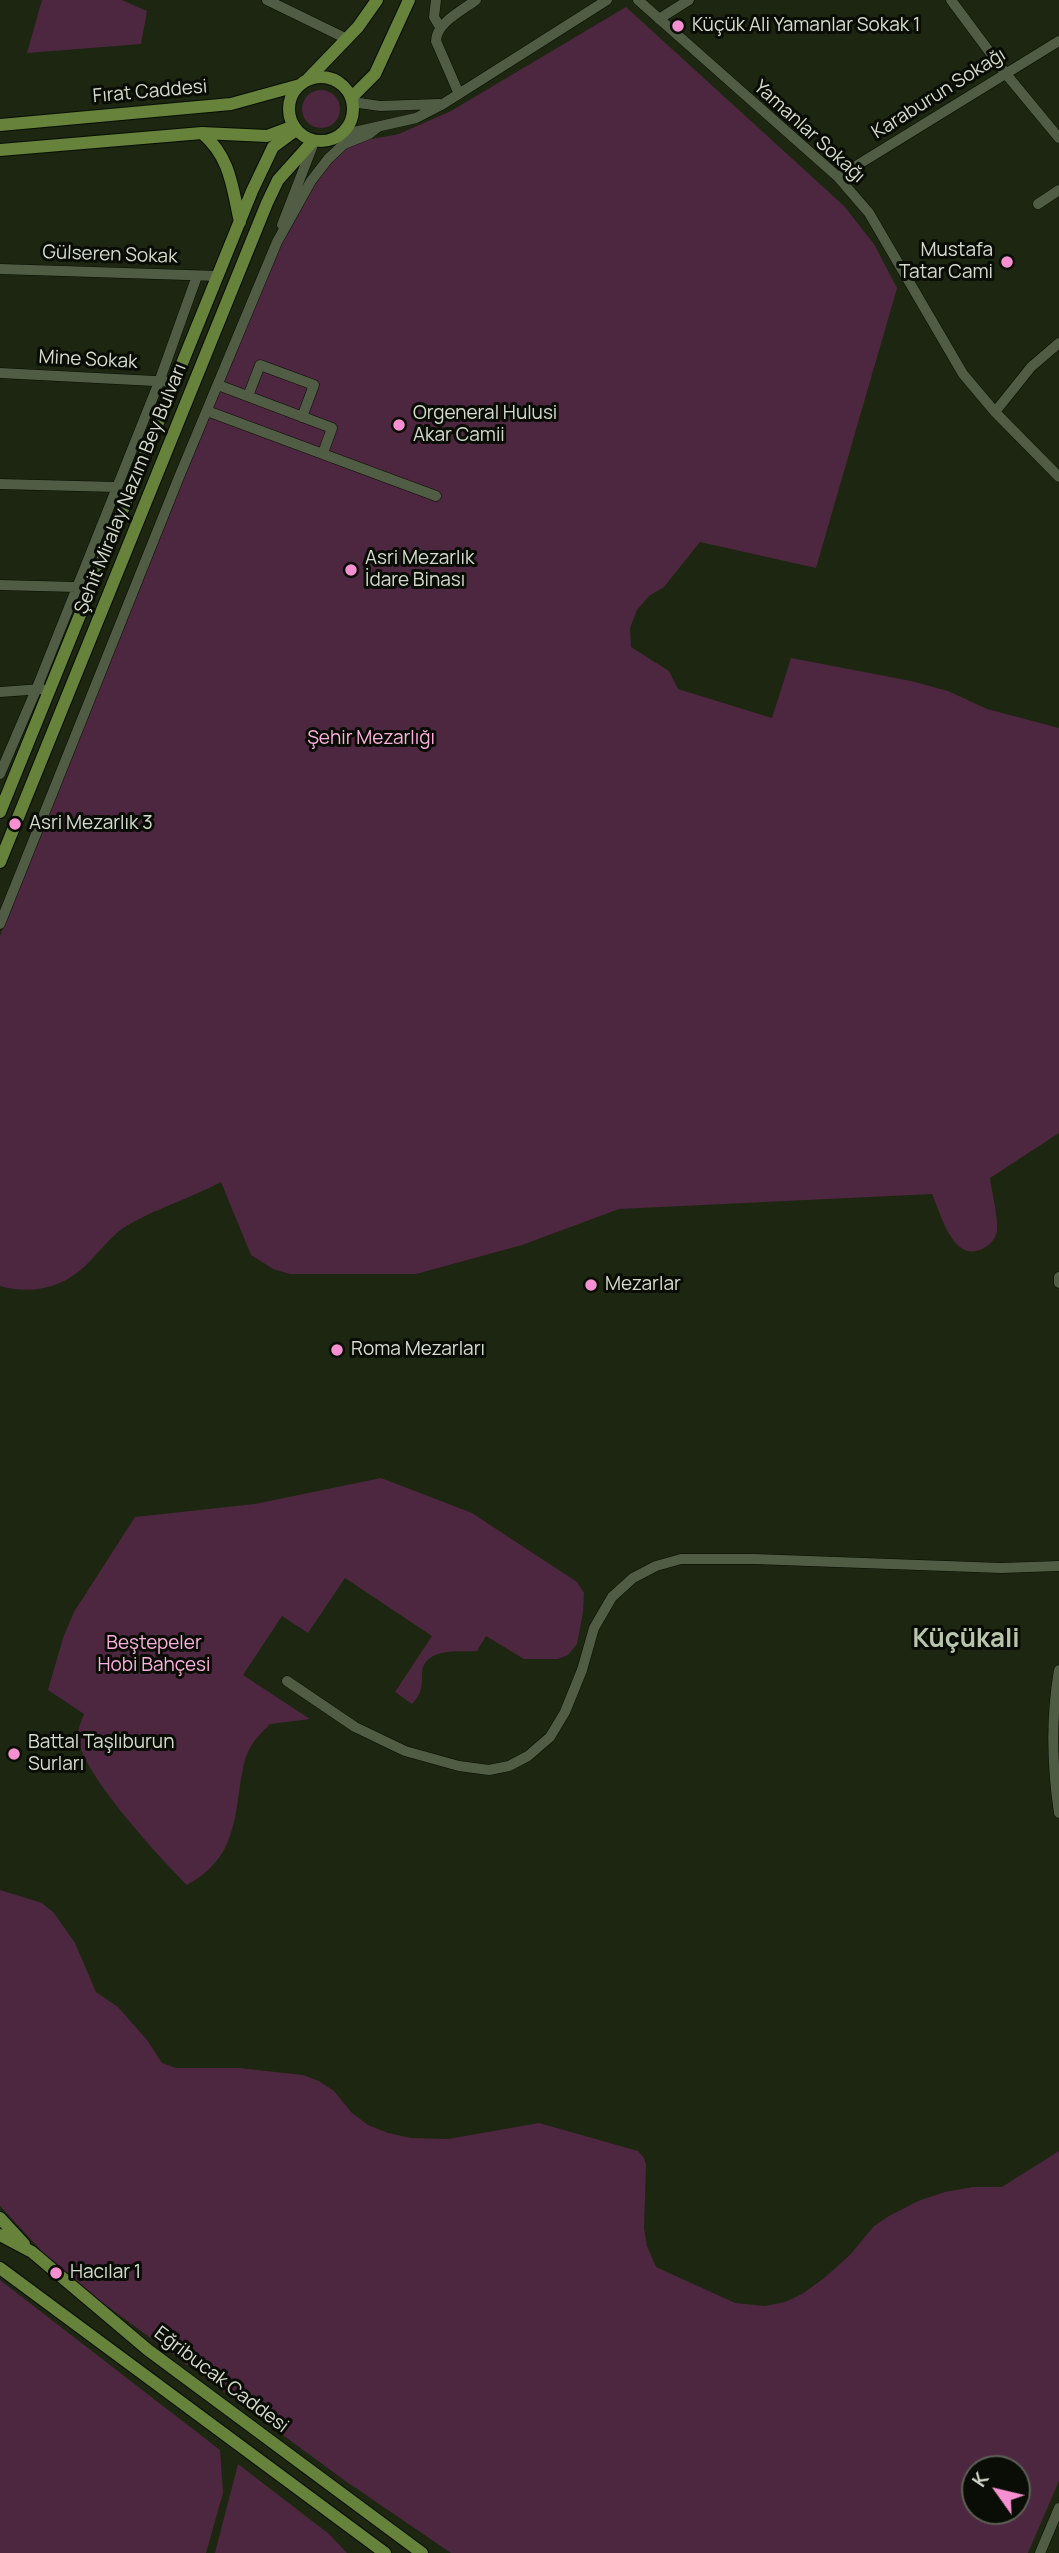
<!DOCTYPE html>
<meta charset="utf-8">
<style>
body{margin:0}
#map{position:relative;width:1059px;height:2553px;overflow:hidden;background:#1d2610;font-family:Manrope,sans-serif}
canvas{display:block}
.north{position:absolute;left:961px;top:2455px;width:70px;height:70px;box-sizing:border-box;background:#090d05;border:2px solid #5b6055;border-radius:50%;rotate:304deg;font-size:19px;font-weight:700;line-height:28px;text-align:center;color:#d5dcce}
.north::after{content:'';display:block;margin:auto;width:24px;height:32px;background:#f690d0;clip-path:polygon(50% 0,100% 100%,50% 72%,0 100%)}
</style>
<div id="map">
<canvas width="1059" height="2553"></canvas>
<div class="north">K</div>
</div>
<script>
const ctx = document.querySelector('canvas').getContext('2d');
ctx.lineJoin = 'round';
function fillPath(path, color) { ctx.fillStyle = color; ctx.fill(path, 'evenodd'); }
function stroke(path, color, width, dash) { ctx.strokeStyle = color; ctx.lineWidth = width; ctx.lineCap = dash ? 'butt' : 'round'; ctx.setLineDash(dash || []); ctx.stroke(path); }
function write(font, color, halo, rows, align = 'center') {
  ctx.font = font + ' Manrope,sans-serif'; ctx.lineWidth = 6; ctx.setLineDash([]); ctx.textBaseline = 'middle'; ctx.strokeStyle = halo; ctx.fillStyle = color; for (const [text, x, y, turn = 0] of rows) {
    ctx.save(); ctx.translate(x, y); ctx.rotate((+turn || 0) * Math.PI / 180); ctx.textAlign = isNaN(turn) ? turn : align; if (halo) ctx.strokeText(text, 0, 0); ctx.fillText(text, 0, 0); ctx.restore();
  }
}
fillPath(new Path2D(`
 M42,0h80l25,11 -6,33 -114,9z
 M626,7l218,199 30,38 23,44 -81,280 -116,-26 -36,45 -15,9 -12,14 -7,18 1,19 38,24 9,18 94,29 19,-60 120,23 37,10 39,18 72,19v405l-69,45c2,16 8,37 7,53 -1,7 -7,14 -13,17 -31,17 -43,-34 -52,-54l-313,15 -97,36 -106,29h-126l-17,-5 -22,-14 -30,-73c-30,16 -64,26 -93,43 -18,11 -28,27 -43,41 -22,22 -55,29 -85,20v-350l126,-322 176,-419 37,-43 22,-11 38,-7 52,-23z
 M302 109a19 19 0 1 1 38 0a19 19 0 1 1-38 0Z
 M381,1478l91,35 105,69 7,11 -1,19 -6,32 -9,11 -10,4h-34l-38,-23 -9,15c-18,1 -54,-4 -55,23 0,12 0,20 -10,30l-17,-12 37,-56 -87,-58 -37,55 -26,-17 -39,59 67,44 -40,5c-9,9 -18,18 -23,30 -4,10 -5,21 -7,31 -6,45 -10,76 -53,100 -25,-25 -110,-116 -109,-150 0,-7 4,-15 6,-21l-36,-24 15,-52 11,-26 61,-95 120,-13z
 M0,1890l42,13 12,10 21,30 21,49 22,15 29,33 15,23 14,5h63l64,7 16,6 15,10 18,22 16,12 20,8 23,5 37,1 91,-16 99,28 6,7 2,7 -2,63 3,18 9,21 79,36 30,3 20,-4 17,-8 21,-15 27,-24 24,-29 15,-10 29,-15 27,-9 28,-5h29l57,-36v330l-31,72h-577l-107,-73 -282,-207 -62,-67zM975,2469h42v42h-42z
 M0,2280l220,170 3,43 -17,60h-206z
 M238,2464l91,70 18,19h-132z`), '#4d273f');
const minor = new Path2D(`
 M267,0l80,39
 M436,0l-2,17 6,10
 M638,0l200,177 31,36 94,161 32,38 64,65
 M951,0l55,74 53,64
 M659,19l30,-19
 M459,94l-23,-53c0,-18 27,-31 40,-41
 M352,102l28,4 59,-2
 M341,135l75,-17 27,-14 164,-104
 M838,177l221,-136
 M1038,204l21,-14
 M282,225l31,-80
 M0,269l218,7
 M0,373l174,9
 M218,385l114,43 -9,25
 M248,396l12,-31 54,20 -12,32
 M207,411l229,85
 M995,412l36,-45 28,-24
 M0,484l116,3
 M0,585l76,2
 M0,692l42,-3
 M0,774l36,-84 123,-308 38,-106
 M0,924l179,-447 98,-235 34,-61 17,-22 16,-15 25,-10 9,-7
 M1059,1277v6
 M1059,1670c-8,46 -7,96 0,143
 M287,1681l68,46 50,24 54,15 30,4 20,-4 19,-10 22,-19 15,-25 17,-42 12,-42 18,-31 21,-19 23,-12 25,-7h73l247,9 58,-2
 M1040,2553l19,-45`);
const major = new Path2D(`
 M289 109a32 32 0 1 1 64 0a32 32 0 1 1-64 0Z
 M308,79l50,-52 19,-27
 M351,98l24,-24 34,-74
 M0,125l231,-21 69,-19
 M202,133c29,25 30,54 38,89
 M0,150l202,-17 65,3 24,-9
 M0,812l252,-621 21,-44 23,-17
 M0,862l267,-659 11,-23 35,-39
 M0,2218l24,26
 M0,2235l32,17 116,98 274,203
 M0,2268l385,285`);
stroke(minor, '#070e00', 11);
stroke(major, '#070e00', 14);
stroke(minor, '#515c44', 10);
stroke(major, '#67823b', 12);
for (const [x, y, r, color] of [
 [678,26,7,"#f690d0"],
 [1007,262,7,"#f690d0"],
 [399,425,7,"#f690d0"],
 [351,570,7,"#f690d0"],
 [15,824,7,"#f690d0"],
 [591,1285,7,"#f690d0"],
 [337,1350,7,"#f690d0"],
 [14,1754,7,"#f690d0"],
 [56,2273,7,"#f690d0"]
]) { const dot = new Path2D(); dot.arc(x, y, r, 0, 2 * Math.PI); ctx.fillStyle = color; ctx.fill(dot); stroke(dot, '#090d05', 2.5); }
write('19px', '#d5dcce', '#090d05', [
 ["Küçük Ali Yamanlar Sokak 1",692,26],
 ["Mustafa",993,251,"right"],
 ["Tatar Cami",993,273,"right"],
 ["Orgeneral Hulusi",413,414],
 ["Akar Camii",413,436],
 ["Asri Mezarlık",365,559],
 ["İdare Binası",365,581],
 ["Asri Mezarlık 3",29,824],
 ["Mezarlar",605,1285],
 ["Roma Mezarları",351,1350],
 ["Battal Taşlıburun",28,1743],
 ["Surları",28,1765],
 ["Hacılar 1",70,2273]
], 'left');
write('19px', '#d5dcce', '#090d05', [
 ["Fırat Caddesi",150,92,-5],
 ["Karaburun Sokağı",939,94,-32],
 ["Yamanlar Sokağı",809,132,42],
 ["Gülseren Sokak",110,255,2],
 ["Mine Sokak",88,360,3],
 ["Şehit Miralay Nazım Bey Bulvarı",131,489,-68],
 ["Eğribucak Caddesi",221,2380,37]
]);
write('19px', '#fdb0de', '#090d05', [
 ["Şehir Mezarlığı",371,739],
 ["Beştepeler",154,1644],
 ["Hobi Bahçesi",154,1666]
]);
write('bold 26px', '#b9c5aa', '#090d05', [
 ["Küçükali",966,1640]
]);
</script>
